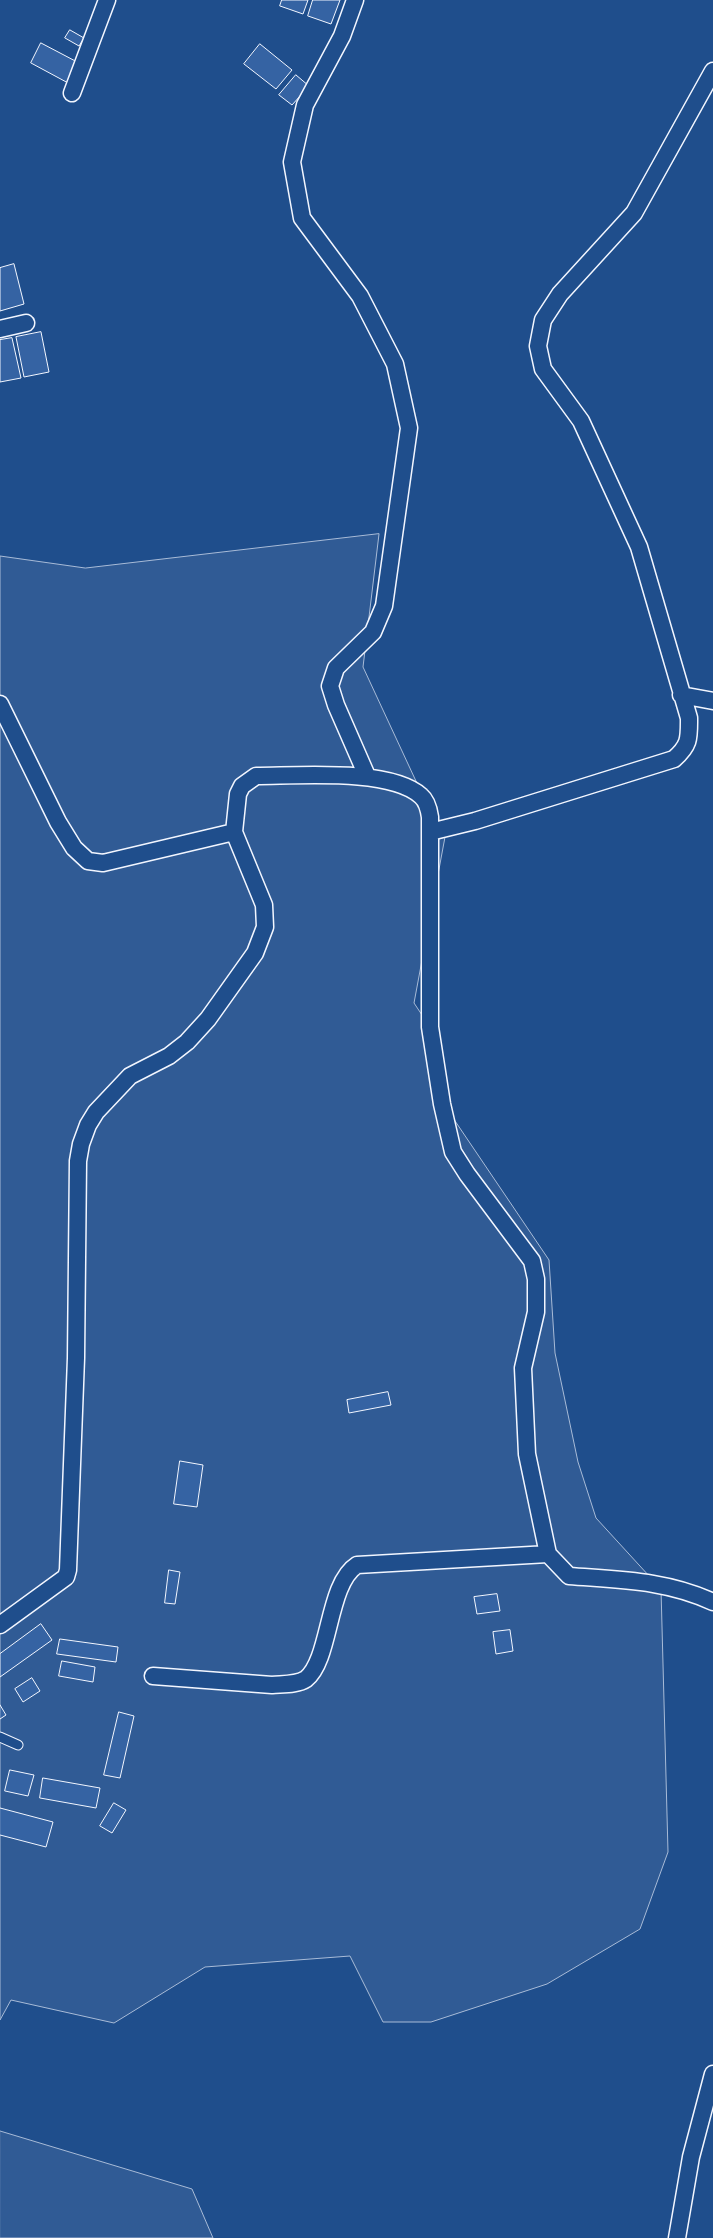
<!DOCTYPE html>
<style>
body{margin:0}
canvas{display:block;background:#1f4e8c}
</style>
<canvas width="713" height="2238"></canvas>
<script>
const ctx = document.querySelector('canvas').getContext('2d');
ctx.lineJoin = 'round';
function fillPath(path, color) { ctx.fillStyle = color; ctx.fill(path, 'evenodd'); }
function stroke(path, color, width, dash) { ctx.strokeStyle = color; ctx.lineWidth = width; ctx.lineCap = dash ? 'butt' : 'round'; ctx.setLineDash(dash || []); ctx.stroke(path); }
const built = new Path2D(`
 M379,534l-16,133 65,140 17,30 -31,166 16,24 21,88 98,145 6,93 23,109 18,56 65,71 7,263 -28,77 -93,55 -116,38h-48l-33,-66 -145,11 -91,56 -103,-23 -11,20v-1464l85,12z
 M0,2131l192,58 21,49h-213z`);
fillPath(built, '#305b95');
stroke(built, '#a8bbd7', 1);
const building = new Path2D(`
 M282,0h26l-5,14 -23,-8z
 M313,0h27l-9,24 -23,-8z
 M70,30l14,8 -5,8 -14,-8z
 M41,43l40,21 -11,20 -39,-21z
 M260,44l32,26 -16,19 -32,-25z
 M296,75l13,11 -17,19 -13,-10z
 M14,264l10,40 -24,7v-43z
 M41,332l8,40 -25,5 -8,-40z
 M12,338l9,40 -21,4v-42z
 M388,1392l3,13 -42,8 -2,-13z
 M180,1461l23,4 -6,42 -23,-3z
 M169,1570l11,2 -5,32 -10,-1z
 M497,1594l3,17 -23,3 -3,-17z
 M41,1624l11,16 -52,37v-23z
 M510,1630l3,21 -17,3 -3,-22z
 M60,1639l58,8 -2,15 -59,-8z
 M62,1661l33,6 -2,15 -34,-6z
 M32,1678l8,13 -17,11 -8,-13z
 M0,1705l6,10 -6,4z
 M119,1712l15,4 -14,62 -16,-3z
 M10,1770l24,5 -6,21 -23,-5z
 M43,1778l57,10 -4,20 -56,-10z
 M114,1803l12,7 -14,23 -12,-7z
 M0,1808l53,14 -7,25 -46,-12z`);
fillPath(building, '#3563a3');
stroke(building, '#f2f6ff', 1);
const service = new Path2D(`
 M0,1737l18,8`);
const minor = new Path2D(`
 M355,0l-13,36 -37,69 -13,57 10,56 58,78 35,68 14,64 -25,178 -11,26 -37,36 -6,18 6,19 31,71
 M72,93l35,-93
 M0,329l26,-6
 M681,695l32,6
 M0,704l58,118 16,26 14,13 15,2 131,-31
 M430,832l45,-11 199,-62c16,-14 15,-21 15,-41l-50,-171 -58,-126 -38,-52 -5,-23 5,-26 17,-26 74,-81 79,-142
 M0,1625l66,-48 2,-7 8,-212 2,-197 3,-17 7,-19 8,-13 34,-36 39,-20 18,-14 21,-23 47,-66 10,-26 -1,-22 -30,-73 4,-38 4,-8 14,-10c42,0 134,-8 165,20 6,5 8,14 9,21v210l12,77 11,48 14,22 65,87 4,18v33l-13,56 4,86 21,100 21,22c50,4 97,4 144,26
 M153,1676l119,9c10,-1 25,0 34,-6 25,-20 21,-95 51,-114l191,-11
 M677,2238l14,-81 22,-83`);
stroke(service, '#f2f6ff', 11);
stroke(minor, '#f2f6ff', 19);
stroke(service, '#1f4e8c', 9);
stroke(minor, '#1f4e8c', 16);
</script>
